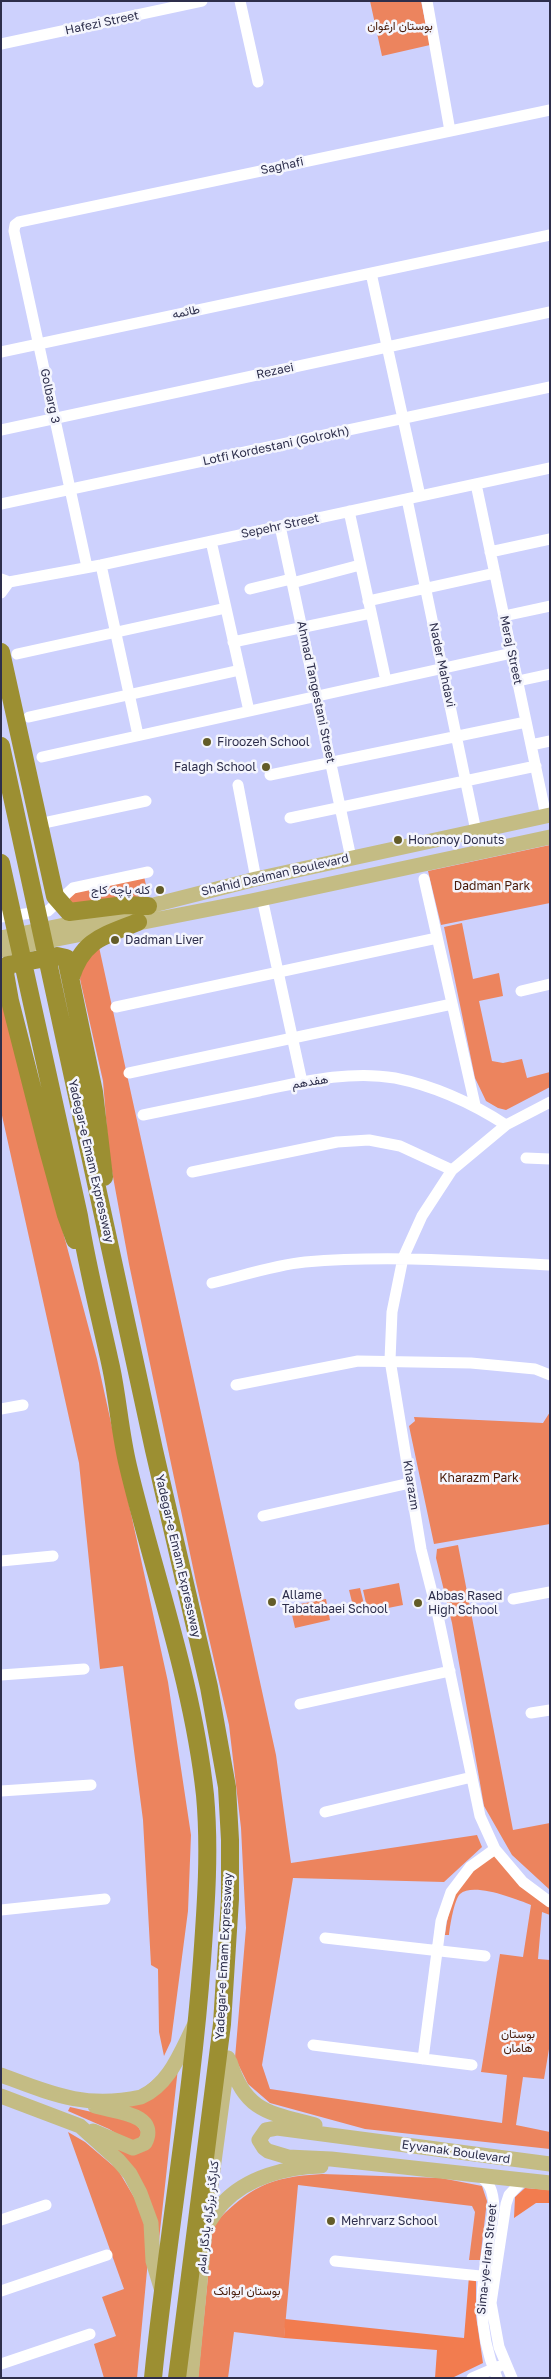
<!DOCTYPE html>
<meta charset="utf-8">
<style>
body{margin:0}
#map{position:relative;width:551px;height:2379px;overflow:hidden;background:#cdd1fd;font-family:"Golos Text",sans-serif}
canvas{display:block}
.frame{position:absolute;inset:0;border:2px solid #2d2e4b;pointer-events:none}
</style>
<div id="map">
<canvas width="551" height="2379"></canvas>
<div class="frame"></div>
</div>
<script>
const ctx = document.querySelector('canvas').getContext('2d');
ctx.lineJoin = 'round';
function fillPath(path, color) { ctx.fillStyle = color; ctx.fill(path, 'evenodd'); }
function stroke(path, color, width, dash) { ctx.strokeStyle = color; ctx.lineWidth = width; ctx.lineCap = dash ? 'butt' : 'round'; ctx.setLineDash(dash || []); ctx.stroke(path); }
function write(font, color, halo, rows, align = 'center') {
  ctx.font = font + ' "Golos Text",Vazirmatn,sans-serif'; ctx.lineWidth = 5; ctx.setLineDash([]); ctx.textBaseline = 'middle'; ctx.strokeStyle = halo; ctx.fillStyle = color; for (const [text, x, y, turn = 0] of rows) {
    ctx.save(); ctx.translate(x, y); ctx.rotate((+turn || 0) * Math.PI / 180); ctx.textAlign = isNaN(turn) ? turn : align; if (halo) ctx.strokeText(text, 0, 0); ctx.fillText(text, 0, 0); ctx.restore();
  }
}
fillPath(new Path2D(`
 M370,1h51l9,44 -48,11z
 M550,845v58l-109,22 -13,-54z
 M144,876l4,19 -79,12 -1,-13z
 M462,923l11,56 26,-6 4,23 -24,5 13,60 11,2 19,-4 5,19 23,-6v15l-44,23 -8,-2 -12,-7 -11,-23 -31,-151z
 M99,947l177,808 15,108 186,-28 5,12 -38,35 -151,-4 -31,187 8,24 232,34 5,-48 -26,-3 1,-6 18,-112 23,3 8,-52c-15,-6 -58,-23 -71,-11 -6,6 -10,32 -11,41h-4c6,-42 14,-59 51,-80l54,48v12l-8,-3 -4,47 12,1v83l-6,36 -21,-2 -7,48 34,7v17l-185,-20 -95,-26 -22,-19 -13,-26 11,-130 -5,-100 -12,-103 -33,-143 -67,-318 -20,-109 -6,-74 -23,-102 4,-24z
 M1,1000l96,359 71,323 23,153 -3,76 -17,130 -7,15 -5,-24 -1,-63 -7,-4 -8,-145 -20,-154 -23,3 -21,-206 -78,-352z
 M550,1412v112l-116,20 -25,-118 6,-5 -1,-4 129,6z
 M458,1545l55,285 37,-7v67l-38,-35 -28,-49 -32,-183 -16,-65 1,-9z
 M399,1583l4,22 -35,7 -5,-22z
 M360,1588l6,24 -11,2 -6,-24z
 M326,1599l4,21 -35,8 -5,-22z
 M179,2059l-22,199 -1,-20 -47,-94 42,-3 -28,-36z
 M70,2107l65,15 7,11 -5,8 -7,1 -21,-13 -41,-18z
 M68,2132l17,10 33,28 23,39 8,40 -12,129h-33l-10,-34 22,-8 -14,-39 22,-8z
 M322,2174l119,4 41,8 5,15 -7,59h-11l6,-48 -3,-6 -174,-21 -14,153 -50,-6 -6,46h-30l15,-153c37,-38 55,-48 109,-51z`), '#ec845e');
fillPath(new Path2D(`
 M525,2188l25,2v13h-14l-22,15 1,-21z
 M469,2276h7v40l7,47 -31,15h-17l2,-28 -153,-12 1,-19 179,19z`), '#f27c4f');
stroke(new Path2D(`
 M240,1l18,81
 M427,1l23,130
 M1,44l201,-43
 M371,273l49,223
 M1,352l549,-117
 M1,430l549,-118
 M476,484l70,332
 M407,499l69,332
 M1,504l549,-117
 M349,511l37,170
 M280,526l71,332
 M211,541l38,170
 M490,552l60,-13
 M101,565l37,170
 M87,567l-73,-336 1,-6 4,-3 531,-112
 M1,579l8,3 92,-17 449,-97
 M292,583l68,-18
 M250,589l41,-10
 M1,593l8,-11
 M368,601l127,-28
 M504,616l46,-10
 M233,642l138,-29
 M17,654l209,-46
 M518,681l32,-7
 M29,717l211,-47
 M531,745l19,-4
 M42,757l470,-104
 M270,775l256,-53
 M238,785l18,94
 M290,818l246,-52
 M39,824l107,-23
 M424,879l51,226
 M262,898l40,184
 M1,917l47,-6 25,-23 75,-16
 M521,991l29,-7
 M116,1007l321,-69
 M129,1073l323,-69
 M550,1102l-44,23 -54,45 -30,46 -19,42 -11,54 -2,48 31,189 17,67 42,200 15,33 28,33 27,20
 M143,1115c39,-8 77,-16 116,-24 43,-9 91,-21 136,-13 40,8 77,25 111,47
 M526,1158l24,1
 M192,1172l145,-30 32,-2 31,6 52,24
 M212,1283c30,-7 62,-18 93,-21 82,-7 163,-1 245,3
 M236,1385l122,-24 113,2 64,6 15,6
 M1,1409l22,-4
 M263,1516l147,-33
 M1,1561l52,-5
 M513,1599l37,-7
 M1,1675l83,-6
 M300,1704l150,-33
 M531,1713l19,-3
 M1,1791l90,-6
 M325,1812l147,-35
 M1,1910l104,-11
 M325,1938l160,18
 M313,2045l159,20
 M423,2059l18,-138 10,-29 19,-25 25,-18
 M478,2175c13,8 15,17 16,32 -9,64 -23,108 3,171
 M1,2220l45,-15
 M335,2261l155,16
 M1,2291l106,-36
 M1,2364l89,-30
 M472,2378l28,-12
 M512,2378l-13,-31 -8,-44 15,-99 3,-9 14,-15`), '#fff', 11);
stroke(new Path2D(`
 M1,938l113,-23 142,-36 294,-64
 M1,950l250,-49 299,-64
 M230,2062c15,50 40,51 85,63
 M1,2075c51,19 84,34 140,22 29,-13 40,-46 54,-73
 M1,2096l79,30 38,34 12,14 10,19 11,30 2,38 9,30
 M93,2131l40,17 12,-5c15,-30 -32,-31 -50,-37
 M550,2164l-273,-36 -11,2 -7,10 5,8 4,3 20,6 43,2 219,24
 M207,2225c5,-7 10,-16 16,-22 24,-26 64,-36 98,-37
 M191,2378l14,-149 23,-171`), '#c4bc84', 15);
stroke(new Path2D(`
 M1,652l54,244 14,16 56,-7 23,1
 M1,746l153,704 55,237 18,100 3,53v59l-8,125 -45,354
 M1,863l78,353c8,51 21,100 32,151 7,33 9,66 17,99 26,109 65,217 77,329 5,55 1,110 -3,165 -10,140 -35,278 -49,418
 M71,977c12,-38 33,-41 67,-55
 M75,1240l-9,-25 -19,-69 -37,-145 -5,-28 3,-8 49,-9 9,2 28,134 10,85`), '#9c8f32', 18);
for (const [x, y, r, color] of [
 [207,742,5,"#635c28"],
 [266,767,5,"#635c28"],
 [398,840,5,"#635c28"],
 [160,890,5,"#635c28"],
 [115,940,5,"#635c28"],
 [272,1602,5,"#635c28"],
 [418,1603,5,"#635c28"],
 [331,2221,5,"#635c28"]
]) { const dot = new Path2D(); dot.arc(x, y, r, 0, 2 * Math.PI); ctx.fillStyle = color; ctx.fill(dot); stroke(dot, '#f4f5fd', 2); }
write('12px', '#2d2e4b', '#f4f5fd', [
 ["Hafezi Street",102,23,-12],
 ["Saghafi",282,166,-12],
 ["طائمه",186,312,-12],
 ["Rezaei",275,371,-12],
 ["Golbarg 3",50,396,78],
 ["Lotfi Kordestani (Golrokh)",276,446,-12],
 ["Sepehr Street",280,526,-12],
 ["Meraj Street",511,650,78],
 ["Nader Mahdavi",442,665,78],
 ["Ahmad Tangestani Street",316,692,78],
 ["Shahid Dadman Boulevard",275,875,-13],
 ["هفدهم",310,1082,-9],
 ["Yadegar-e Emam Expressway",91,1161,77],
 ["Kharazm",411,1485,81],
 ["Yadegar-e Emam Expressway",178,1556,77],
 ["Yadegar-e Emam Expressway",224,1956,-87],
 ["Eyvanak Boulevard",456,2152,8],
 ["کنارگذر بزرگراه یادگار امام",208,2217,-83],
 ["Sima-ye-Iran Street",487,2259,-84]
]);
write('12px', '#471a08', '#f4f5fd', [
 ["بوستان ارغوان",400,26],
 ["Dadman Park",492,886],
 ["Kharazm Park",479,1478],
 ["بوستان",518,2034],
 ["هامان",518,2048],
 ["بوستان ایوانک",247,2291]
]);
write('12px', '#2d2e4b', '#f4f5fd', [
 ["Firoozeh School",217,742],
 ["Falagh School",256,767,"right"],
 ["Hononoy Donuts",408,840],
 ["کله پاچه کاج",150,890,"right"],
 ["Dadman Liver",125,940],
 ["Allame",282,1595],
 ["Tabatabaei School",282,1609],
 ["Abbas Rased",428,1596],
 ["High School",428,1610],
 ["Mehrvarz School",341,2221]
], 'left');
</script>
